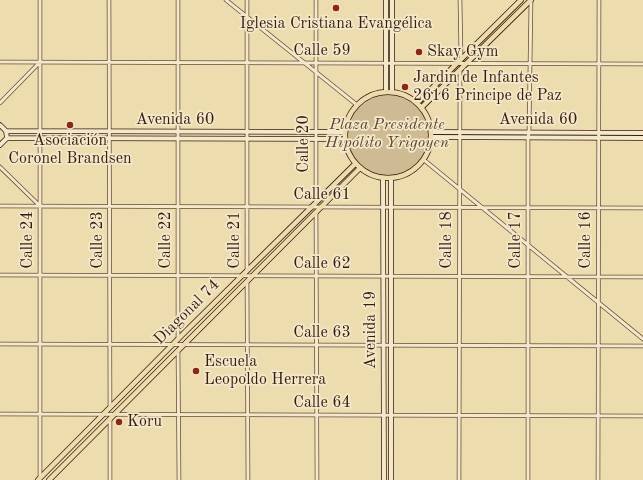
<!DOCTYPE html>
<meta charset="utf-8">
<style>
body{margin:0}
canvas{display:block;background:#eddcae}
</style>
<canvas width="643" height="480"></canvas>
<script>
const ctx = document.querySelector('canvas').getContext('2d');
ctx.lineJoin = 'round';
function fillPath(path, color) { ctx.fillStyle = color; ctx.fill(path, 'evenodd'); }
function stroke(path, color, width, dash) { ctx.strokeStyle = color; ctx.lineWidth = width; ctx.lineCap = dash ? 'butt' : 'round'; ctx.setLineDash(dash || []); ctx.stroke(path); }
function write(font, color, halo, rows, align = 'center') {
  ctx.font = font + ' "Old Standard TT",serif'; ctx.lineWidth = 3.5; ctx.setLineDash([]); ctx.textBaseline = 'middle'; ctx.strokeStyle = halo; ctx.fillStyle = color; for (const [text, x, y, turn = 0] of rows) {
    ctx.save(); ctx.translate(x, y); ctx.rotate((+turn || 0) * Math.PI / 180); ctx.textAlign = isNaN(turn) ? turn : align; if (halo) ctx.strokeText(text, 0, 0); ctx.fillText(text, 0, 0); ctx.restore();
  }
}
fillPath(new Path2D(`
 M347 135a41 41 0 1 1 82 0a41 41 0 1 1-82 0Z`), '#cebb93');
const street = new Path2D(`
 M40,0v478
 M109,0l1,408
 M226,0l131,105
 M247,0v270
 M316,0v202
 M460,0l1,58
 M0,62l643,2
 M0,103l40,-41
 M424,160l219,179
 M0,167l40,39
 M0,206l643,2
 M316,212l1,268
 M0,275l643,2
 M247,282l1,198
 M178,340v-340
 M0,344l643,2
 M178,350l1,130
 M0,414l643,2
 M110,480v-62
 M459,480l1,-410
 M528,480v-342l1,-6 2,-132
 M598,480l1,-480`);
const secondary = new Path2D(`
 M386,0v91
 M392,0v91
 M0,125l6,6 1,7 -7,7
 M6,131l339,1
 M433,132l210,1
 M433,137l210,1
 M7,138l338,1
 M383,179l1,301
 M391,179v301`);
const primary = new Path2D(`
 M345 135a43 43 0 1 1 86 0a43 43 0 1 1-86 0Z
 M418,102l103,-102
 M422,107l109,-107
 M38,480l147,-148 170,-168
 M49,480l311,-312`);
stroke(street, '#664c37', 4.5);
stroke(secondary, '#391c0f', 5.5);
stroke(primary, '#391c0f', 6);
stroke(street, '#f3e8ca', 3);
stroke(secondary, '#f3e8ca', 4);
stroke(primary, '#eddcae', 4.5);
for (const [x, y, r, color] of [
 [336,8,4,"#8f2418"],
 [419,52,4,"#8f2418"],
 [405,87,4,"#8f2418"],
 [70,125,4,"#8f2418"],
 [196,371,4,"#8f2418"],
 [119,422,4,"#8f2418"]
]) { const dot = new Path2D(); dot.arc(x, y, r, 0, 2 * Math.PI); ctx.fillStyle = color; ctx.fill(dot); stroke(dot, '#f3e8ca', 1.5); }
write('16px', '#391c0f', '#f3e8ca', [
 ["Iglesia Cristiana Evangélica",336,24,"center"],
 ["Skay Gym",427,52],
 ["Jardin de Infantes",413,78],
 ["2616 Principe de Paz",413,96],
 ["Asociación",70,141,"center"],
 ["Coronel Brandsen",70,159,"center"],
 ["Escuela",204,362],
 ["Leopoldo Herrera",204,380],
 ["Koru",127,422]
], 'left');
write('16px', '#391c0f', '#f3e8ca', [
 ["Calle 59",322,51],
 ["Avenida 60",175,120],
 ["Avenida 60",538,120],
 ["Calle 20",304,144,-90],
 ["Calle 61",322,195],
 ["Calle 24",28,240,-90],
 ["Calle 23",98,240,-90],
 ["Calle 22",166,240,-90],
 ["Calle 21",235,240,-90],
 ["Calle 18",447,240,-90],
 ["Calle 17",516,240,-90],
 ["Calle 16",586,240,-90],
 ["Calle 62",322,264],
 ["Diagonal 74",187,312,-45],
 ["Avenida 19",371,330,-90],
 ["Calle 63",322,333],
 ["Calle 64",322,403]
]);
write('italic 16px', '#5e4430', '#f3e8ca', [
 ["Plaza Presidente",387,125],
 ["Hipólito Yrigoyen",387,143]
]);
</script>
